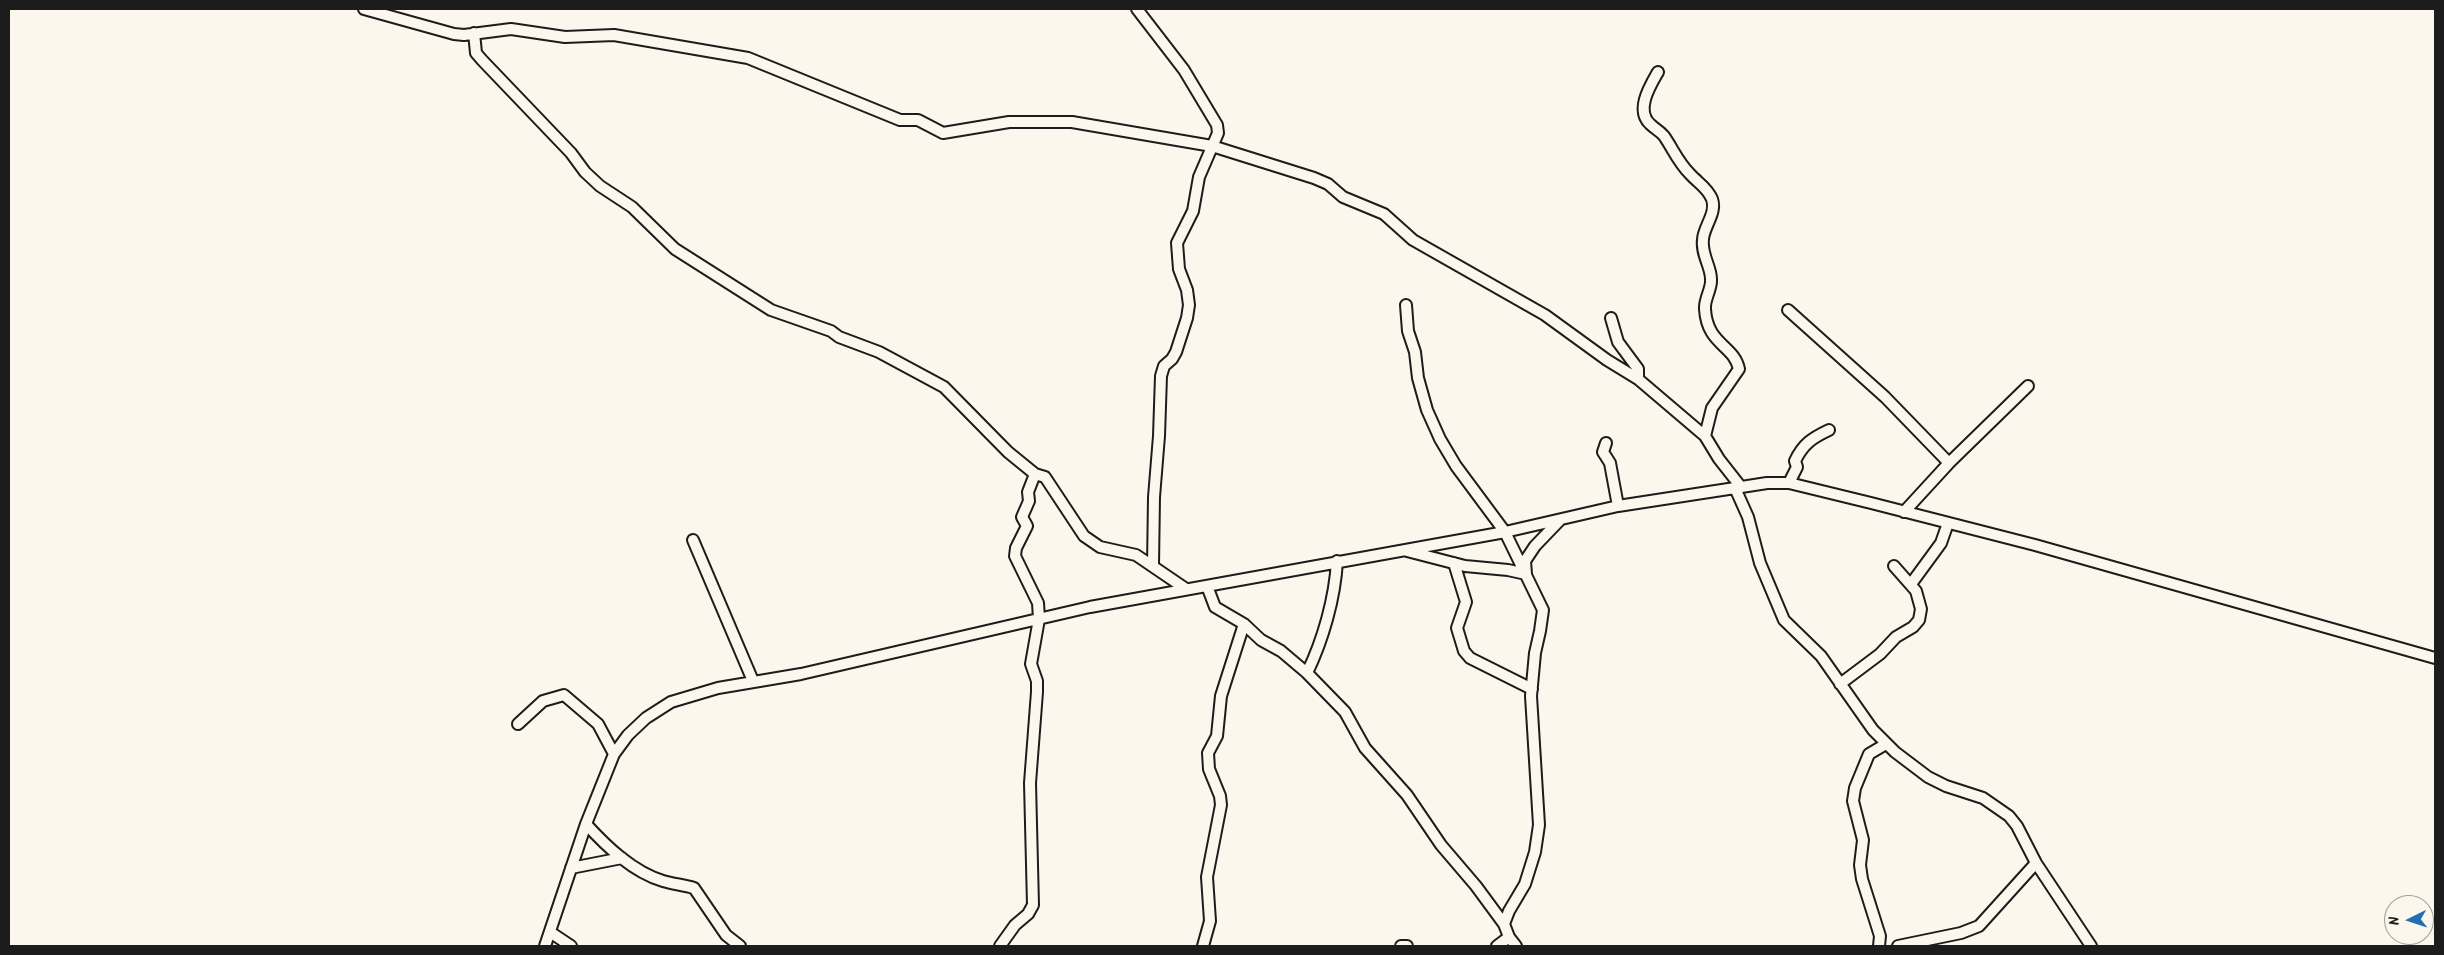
<!DOCTYPE html>
<style>
body{margin:0}
#map{position:relative;width:2444px;height:955px;overflow:hidden;background:#fbf7ec;font-family:Kalam,sans-serif}
canvas{display:block}
.frame{position:absolute;inset:0;border:10px solid #1c1c1c;pointer-events:none}
.north{position:absolute;left:2384px;top:895px;width:50px;height:50px;box-sizing:border-box;background:#fbf7ec;border:1px solid #a29f99;border-radius:50%;rotate:266deg;font-size:14px;font-weight:700;line-height:20px;text-align:center;color:#1c1c1c}
.north::after{content:'';display:block;margin:auto;width:18px;height:22px;background:#1f6fb2;clip-path:polygon(50% 0,100% 100%,50% 72%,0 100%)}
</style>
<div id="map">
<canvas width="2444" height="955"></canvas>
<div class="frame"></div>
<div class="north">N</div>
</div>
<script>
const ctx = document.querySelector('canvas').getContext('2d');
ctx.lineJoin = 'round';
function stroke(path, color, width, dash) { ctx.strokeStyle = color; ctx.lineWidth = width; ctx.lineCap = dash ? 'butt' : 'round'; ctx.setLineDash(dash || []); ctx.stroke(path); }
const minor = new Path2D(`
 M364,9l90,25 10,1 47,-6 54,8 49,-2 134,23 152,62h18l25,13 66,-11h63l140,24 102,32 14,6 15,13 41,17 29,26 132,75 62,45 31,19 67,57 14,23 22,28
 M1137,9l47,61 33,55 1,8 -19,44 -6,34 -16,32 2,26 8,21 2,15 -2,13 -11,34 -4,7 -8,7 -3,10 -2,60 -5,61 -1,69
 M474,33l2,20 6,7 89,93 14,19 15,14 32,21 43,42 96,61 60,21 8,6 40,15 65,35 64,65 27,22 10,3 39,59 16,11 36,8 50,34
 M1658,72c-8,14 -23,38 -8,52 5,5 10,7 14,12 9,13 14,26 26,38 8,9 17,13 22,25 5,14 -8,27 -9,40 -2,16 8,27 8,40 1,10 -7,20 -6,30 2,36 29,36 34,60l-27,39 -7,28
 M1406,305l2,26 7,21 3,26 9,32 13,29 16,27 49,66 38,78 -3,21 -5,22 -4,43 8,129 -4,27 -10,32 -16,27 -5,13 5,13 7,9
 M1788,310l97,87 64,66
 M1611,318l7,24 20,27v10
 M1606,443l-3,9 7,11 8,43
 M1789,483l8,-16 -2,-6c8,-17 17,-23 34,-31
 M1735,488l13,29 12,46 24,57 37,36 52,74 22,22 33,25 18,9 37,12 26,18 8,10 19,37 55,83
 M1904,512l45,-49 79,-77
 M693,540l60,141
 M1407,551l58,15 43,4 18,4 -1,-13 10,-15 25,-26
 M1454,563l12,39 -9,26 7,23 6,7 62,31
 M1911,584l30,-41 7,-20
 M1207,586l8,21 29,17 17,16 20,11 26,22 38,39 20,36 42,47 34,50 35,41 28,38
 M1307,673c16,-33 28,-75 30,-112
 M1840,684l40,-30 16,-17 17,-10 6,-7 2,-11 -5,-18 -22,-25
 M518,724l25,-23 21,-6 34,29 16,30
 M586,824c21,23 47,48 77,57 10,3 21,4 31,7l32,47 14,11
 M571,868l51,-10
 M550,932l21,14
 M545,946l41,-122 28,-70 14,-19 18,-17 25,-16 47,-14 83,-14 289,-67 415,-75 113,-26 117,-18 32,-5h22l82,20 164,42 400,113
 M1000,946l15,-21 13,-11 5,-9 -3,-122 7,-91v-11l-6,-17 8,-45 -1,-16 -23,-47 1,-8 11,-22 -5,-9 7,-16 -1,-9 7,-18
 M1203,946l7,-25 -3,-44 14,-72 -1,-9 -11,-27 -1,-16 9,-17 4,-40 23,-72
 M1401,946h6
 M1497,946l12,-9
 M1879,946l1,-10 -18,-57 -2,-14 3,-25 -10,-39 2,-13 14,-34 17,-10
 M1898,946l63,-13 18,-7 57,-63`);
stroke(minor, '#1c1c1c', 14);
stroke(minor, '#fbf7ec', 10);
</script>
